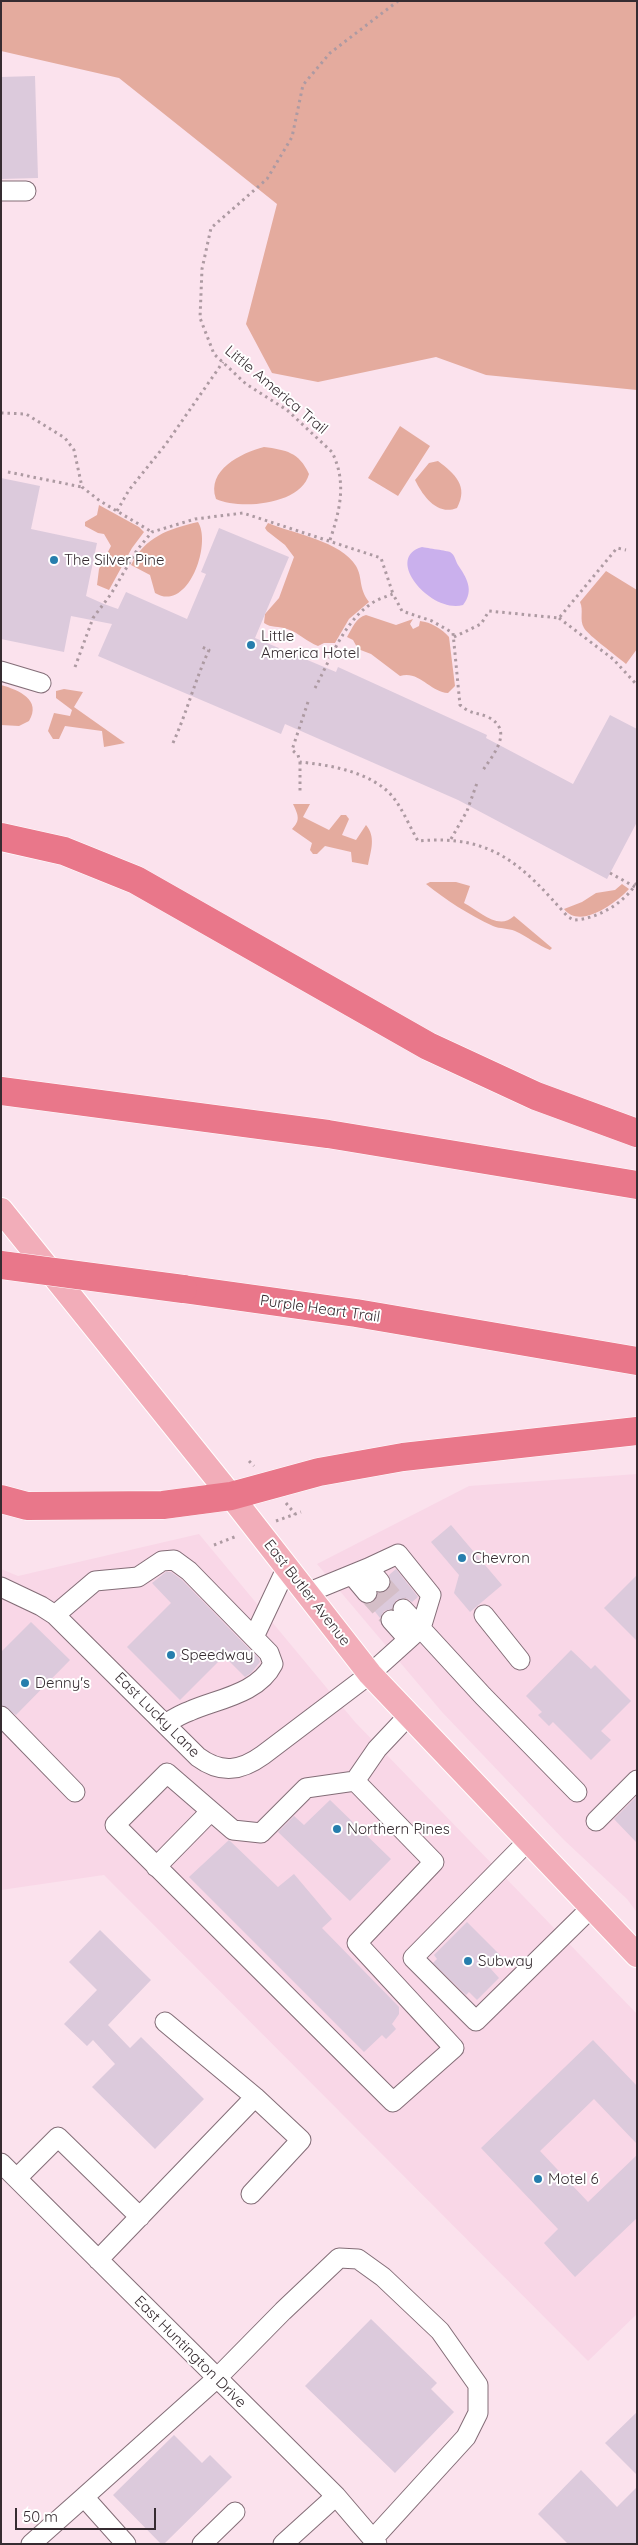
<!DOCTYPE html>
<style>
body{margin:0}
#map{position:relative;width:638px;height:2545px;overflow:hidden;background:#fbe2ed;font-family:Quicksand,sans-serif}
canvas{display:block}
.frame{position:absolute;inset:0;border:2px solid #362c31;pointer-events:none}
.scale{position:absolute;left:15px;top:2508px;width:141px;height:22px;box-sizing:border-box;border:2px solid #362c31;border-top:0;padding-left:6px;font-size:15px;line-height:18px;white-space:nowrap;color:#362c31;-webkit-text-stroke:4px #fff;paint-order:stroke}
</style>
<div id="map">
<canvas width="638" height="2545"></canvas>
<div class="frame"></div>
<div class="scale">50 m</div>
</div>
<script>
const ctx = document.querySelector('canvas').getContext('2d');
ctx.lineJoin = 'round';
function fillPath(path, color) { ctx.fillStyle = color; ctx.fill(path, 'evenodd'); }
function stroke(path, color, width, dash) { ctx.strokeStyle = color; ctx.lineWidth = width; ctx.lineCap = dash ? 'butt' : 'round'; ctx.setLineDash(dash || []); ctx.stroke(path); }
function write(font, color, halo, rows, align = 'center') {
  ctx.font = font + ' Quicksand,sans-serif'; ctx.lineWidth = 4; ctx.setLineDash([]); ctx.textBaseline = 'middle'; ctx.strokeStyle = halo; ctx.fillStyle = color; for (const [text, x, y, turn = 0] of rows) {
    ctx.save(); ctx.translate(x, y); ctx.rotate((+turn || 0) * Math.PI / 180); ctx.textAlign = isNaN(turn) ? turn : align; if (halo) ctx.strokeText(text, 0, 0); ctx.fillText(text, 0, 0); ctx.restore();
  }
}
fillPath(new Path2D(`
 M637,1474v437h-1l-9,-12 -63,-59 -122,-128 -125,-148 152,-78z
 M199,1534l156,188 282,292v300l-49,47 -484,-486 -103,15v-321l17,7z`), '#f9d7e7');
fillPath(new Path2D(`
 M1,1h636v389l-151,-15 -50,-18 -118,25 -46,-9 -26,-49 31,-120 -158,-126 -118,-27z
 M400,426l30,20 -32,50 -30,-18z
 M264,447c22,3 35,5 45,27 -8,31 -69,36 -93,25 -10,-29 25,-46 48,-52z
 M438,461c17,13 31,25 19,47 -20,8 -34,-12 -42,-28l14,-17z
 M99,505l40,22 5,5 -12,16 -23,42 -12,-5 2,-16 12,-23 -7,-12 -6,-1 -13,-7v-4l12,-7z
 M198,522c14,22 -10,91 -43,71l-5,-18 -19,-10c14,-28 37,-36 67,-43z
 M268,523c26,11 73,18 88,43 7,12 2,21 13,36l-20,17 -14,24h-11l-6,3c-11,-4 -20,-14 -31,-17 -8,-3 -16,-1 -23,-6l1,-9 14,-16 15,-41 -9,-12 -18,-14 -2,-3z
 M606,571l31,19v59l-11,15c-9,-8 -37,-28 -42,-36 -5,-9 0,-17 -4,-26z
 M366,615l30,10 17,-6 -3,5 3,5 6,-3 1,-5c11,1 22,8 29,16l6,49 -7,7c-18,-1 -29,-23 -48,-17l-29,-22 -13,-5 -5,-9 -6,-3c5,-8 9,-20 19,-22z
 M1,685c18,5 41,15 28,36l-10,5 -18,-1z
 M64,689l19,3 -9,15 51,36 -21,4 -2,-16 -37,-5 -6,13h-6l-5,-8 6,-18 16,3 2,-6 -16,-12v-7z
 M293,804h17l-7,13 26,13 12,-15h5l3,4 -7,16 14,5 10,-15c10,12 5,25 2,40l-16,-3 -1,-10 -26,-6 -8,8h-4l-3,-4 2,-7 -20,-14c9,-9 6,-14 1,-25z
 M430,882h26l14,4 -6,17c16,8 34,28 50,13l38,32 -2,2c-13,-5 -22,-13 -35,-19 -7,-3 -15,-2 -22,-5 -24,-11 -47,-26 -67,-42z
 M622,884l7,5c-13,14 -49,41 -65,20l18,-7 14,-9 19,-3z`), '#e4ab9e');
fillPath(new Path2D(`
 M422,547c5,1 26,4 28,5 5,3 5,8 8,13 8,12 17,25 5,40 -32,9 -80,-47 -41,-58z`), '#cab0ed');
fillPath(new Path2D(`
 M35,76l3,102 -37,1v-102z
 M1,478l39,8 -9,43 66,14 -11,53 18,8 14,5 8,-17 61,27 19,-45 -5,-2 18,-44 70,29 -34,81 81,34 2,-5 149,68 -1,3 87,46 37,-69 27,14v93l-30,57 -149,-79 -173,-76 -4,10 -183,-78 14,-32 -41,-8 -7,36 -63,-13z
 M451,1525l51,60 -32,27 -16,-19 5,-18 -28,-33z
 M396,1569l22,28 -6,5 -6,-4 -10,2 -4,9 -8,2 -4,7 -11,-14 6,-3 3,-8 10,-3 3,-5 -2,-10z
 M166,1572h5l11,8 77,79 1,3 -9,11 -6,4 -21,-21 -44,44 -53,-53 44,-44 -19,-20z
 M637,1575v66l-33,-33z
 M31,1622l39,38 -54,55 -15,-10v-53z
 M571,1650l20,19 4,-4 36,36 -30,30 10,9 -20,20 -38,-38 -4,4 -11,-11 4,-3 -16,-16z
 M637,1796v47l-23,-24z
 M330,1800l61,59 -41,42 -72,-69 16,-16 10,9z
 M229,1840l49,47 16,-13 38,45 -10,9 77,79v7l-7,10 4,5 -10,10 -4,-4 -18,17 -175,-175z
 M467,1922l35,35 -12,11 9,10 -22,22 -8,-8 -3,3 -33,-32 4,-4 -3,-4z
 M100,1930l51,50 -43,45 22,23 11,-11 63,62 -49,50 -63,-62 23,-23 -22,-24 -6,6 -23,-22 33,-34 -28,-28z
 M593,2040l44,46v58l-43,-45 -54,52 48,51 49,-47v63l-62,59 -31,-34 14,-14 -77,-81z
 M371,2319l66,64 -6,6 23,23 -59,61 -90,-87z
 M637,2412v63l-32,-32z
 M174,2435l28,28 8,-8 22,22 -68,67h-3l-48,-49z
 M581,2470l36,37 20,-20v57h-69l-30,-30z`), '#dccadc');
stroke(new Path2D(`
 M380,1582l23,27
 M367,1593l24,27`), '#d4bec7', 19, [19, 9]);
const minor = new Path2D(`
 M1,191h25
 M1,671l40,12
 M352,1575l15,18
 M1,1587l40,19 14,9 143,142c23,17 43,14 65,-2l107,-81 51,-46 10,-33 -33,-41 -30,14
 M307,1593l61,-25 12,14
 M403,1609l80,87 94,96
 M55,1615l40,-34 43,-4 24,-16 12,-1 15,11 80,82 4,11c-15,30 -56,35 -83,47 -9,3 -17,8 -25,13
 M484,1615l36,45
 M391,1620l17,19
 M254,1637l33,-70
 M1,1716l74,76
 M355,1781l-49,7 -45,45 -28,-3 -66,-57 -52,52 278,277 61,-54 -97,-105 77,-81 -79,-81 22,-32 32,-34
 M596,1821l41,-41
 M529,1840l-116,118 63,63 116,-114
 M156,1867l55,-56
 M1,2163l335,333 41,48
 M17,2178l41,-41 82,80
 M251,2194l50,-54 -46,-43
 M98,2260l157,-163 -90,-75
 M31,2544l53,-47
 M126,2544l-42,-47 132,-118 67,-68 56,-53 19,1 25,18 57,54 38,54v28l-12,24 -93,102
 M202,2544l33,-32
 M283,2544l53,-48`);
const major = new Path2D(`
 M1,1210l230,286 139,178 267,281`);
const highway = new Path2D(`
 M1,837l63,14 72,29 292,166 108,50 101,37
 M1,1091l327,43 309,51
 M183,1289l173,24 281,48
 M1,1499l26,7 136,-1 68,-9 88,-24 84,-15 234,-26`);
stroke(minor, '#836d77', 21);
stroke(major, '#fff', 26);
stroke(highway, '#fff', 29);
stroke(new Path2D(`
 M1,413l25,1 39,24 9,12 8,37 18,14 52,31
 M8,472l74,15
 M117,511l12,-21 37,-46 57,-82
 M330,540c10,-30 17,-58 2,-88l-45,-42 -41,-26 -32,-30 -14,-36 2,-49 9,-41 56,-49 25,-42 11,-52 27,-32 68,-52
 M559,618l54,41 24,26
 M454,637l27,-13 8,-13 70,7 58,-70 9,2
 M75,667l18,-49 18,-24 26,-44 15,-18 43,-13 48,-6 138,45 12,36
 M315,688c14,-26 28,-64 53,-82 7,-6 17,-9 25,-12l9,17 30,10 21,12 7,72c12,10 17,7 28,12 26,13 6,37 -5,53
 M308,702l-16,48 6,5 2,7c30,3 72,10 93,35 10,13 17,30 25,44 75,-7 104,24 150,76l6,3c23,-1 51,-17 63,-38
 M173,743c14,-31 22,-63 36,-93l-7,-3
 M300,762v31
 M451,839l16,-28 10,-28
 M610,873l27,15
 M249,1461l5,5
 M286,1503l9,11
 M276,1521l25,-9
 M214,1545l23,-9`), '#ad9aa2', 3, [2.5, 4]);
stroke(minor, '#fff', 19);
stroke(major, '#f2adb9', 24);
stroke(highway, '#e9778a', 28);
const highwayBridge = new Path2D(`
 M1,1265l182,24`);
stroke(highwayBridge, '#fff', 29, []);
stroke(highwayBridge, '#e9778a', 28);
for (const [x, y, r, color] of [
 [54,560,5,"#267ead"],
 [251,645,5,"#267ead"],
 [462,1558,5,"#267ead"],
 [171,1655,5,"#267ead"],
 [25,1683,5,"#267ead"],
 [337,1829,5,"#267ead"],
 [468,1961,5,"#267ead"],
 [538,2179,5,"#267ead"]
]) { const dot = new Path2D(); dot.arc(x, y, r, 0, 2 * Math.PI); ctx.fillStyle = color; ctx.fill(dot); stroke(dot, '#fff', 2); }
write('15px', '#362c31', '#fff', [
 ["Little America Trail",276,390,40],
 ["Purple Heart Trail",320,1309,8],
 ["East Butler Avenue",307,1593,52],
 ["East Lucky Lane",157,1715,45],
 ["East Huntington Drive",190,2352,45]
]);
write('15px', '#362c31', '#fff', [
 ["The Silver Pine",64,560],
 ["Little",261,636],
 ["America Hotel",261,653],
 ["Chevron",472,1558],
 ["Speedway",181,1655],
 ["Denny's",35,1683],
 ["Northern Pines",347,1829],
 ["Subway",478,1961],
 ["Motel 6",548,2179]
], 'left');
</script>
